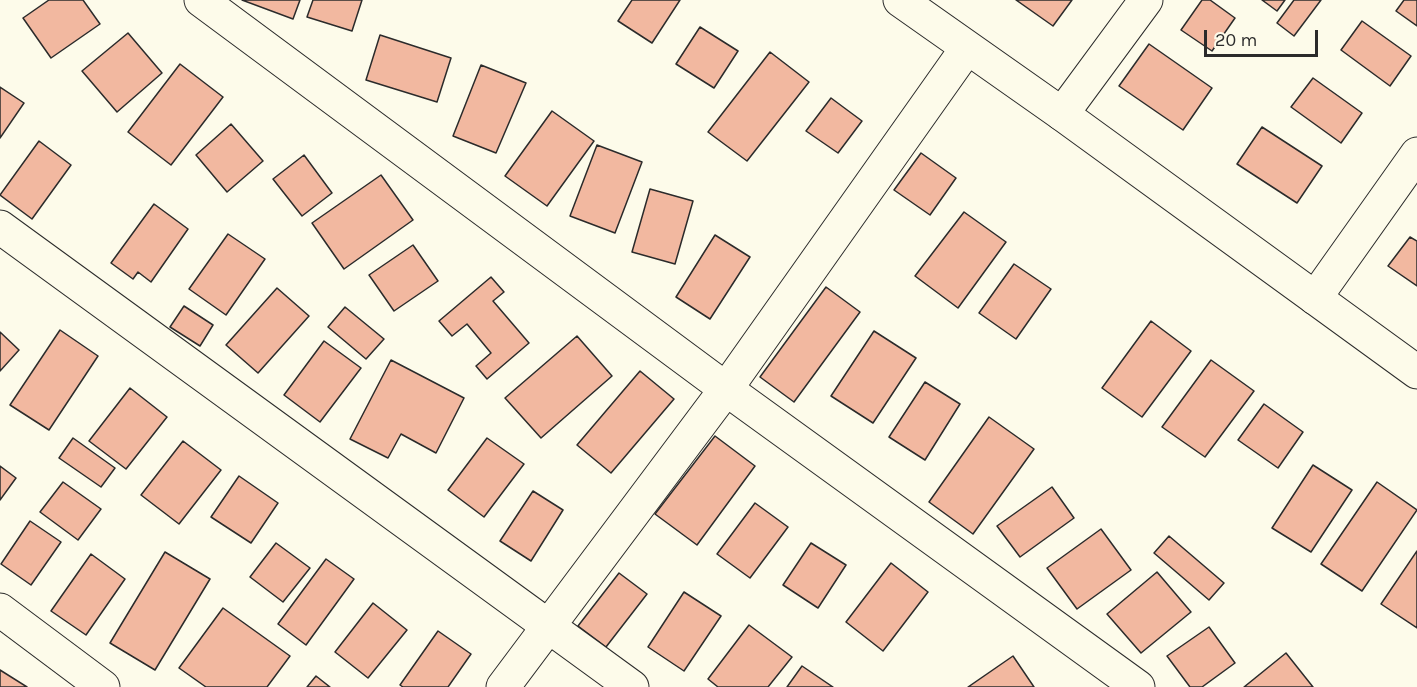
<!DOCTYPE html>
<style>
body{margin:0}
#map{position:relative;width:1417px;height:687px;overflow:hidden;background:#fdfbea;font-family:Karla,sans-serif}
canvas{display:block}
.scale{position:absolute;left:1204px;top:30px;width:114px;height:27px;box-sizing:border-box;border:3px solid #2b2b2b;border-top:0;padding-left:8px;font-size:18px;line-height:21px;white-space:nowrap;color:#2b2b2b;-webkit-text-stroke:4px #fdfbea;paint-order:stroke}
</style>
<div id="map">
<canvas width="1417" height="687"></canvas>
<div class="scale">20 m</div>
</div>
<script>
const ctx = document.querySelector('canvas').getContext('2d');
ctx.lineJoin = 'round';
function fillPath(path, color) { ctx.fillStyle = color; ctx.fill(path, 'evenodd'); }
function stroke(path, color, width, dash) { ctx.strokeStyle = color; ctx.lineWidth = width; ctx.lineCap = dash ? 'butt' : 'round'; ctx.setLineDash(dash || []); ctx.stroke(path); }
const building = new Path2D(`
 M49,0h34l17,24 -49,34 -28,-40z
 M242,0h58l-7,19z
 M313,0h49l-10,31 -45,-14z
 M632,0h48l-28,43 -34,-22z
 M1016,0h56l-19,26z
 M1202,0h8l25,18 -23,33 -31,-21z
 M1262,0h23l-8,11z
 M1294,0h27l-27,36 -17,-13z
 M1404,0h13v26l-21,-15z
 M1362,21l49,35 -21,30 -49,-36z
 M700,27l38,24 -24,37 -38,-24z
 M128,33l34,40 -45,39 -35,-41z
 M380,35l71,23 -14,44 -71,-22z
 M1149,44l63,44 -29,42 -64,-44z
 M770,52l39,30 -62,79 -39,-29z
 M180,64l43,33 -52,68 -43,-33z
 M481,65l45,18 -30,70 -43,-17z
 M1313,78l49,35 -21,30 -50,-36z
 M0,87l24,16 -24,35z
 M831,98l31,23 -24,32 -32,-22z
 M552,111l42,30 -47,65 -42,-30z
 M231,124l32,37 -36,31 -31,-37z
 M1262,127l60,39 -25,37 -60,-39z
 M39,141l32,24 -39,54 -32,-24z
 M597,145l45,17 -27,71 -45,-17z
 M921,153l35,25 -26,37 -36,-25z
 M304,155l28,38 -30,23 -29,-37z
 M381,175l32,45 -69,49 -32,-46z
 M650,189l43,12 -18,63 -43,-12z
 M154,204l34,25 -37,53 -13,-10 -5,7 -22,-16z
 M964,212l42,30 -48,66 -43,-32z
 M228,234l37,25 -39,56 -37,-26z
 M715,235l35,22 -40,62 -34,-22z
 M1410,237l7,4v45l-29,-20z
 M413,245l25,36 -44,30 -25,-36z
 M1014,264l37,25 -35,50 -37,-26z
 M491,277l13,15 -11,9 36,42 -42,36 -11,-13 15,-13 -24,-29 -15,12 -13,-15z
 M826,287l34,25 -66,90 -34,-25z
 M277,288l32,28 -51,57 -32,-28z
 M184,306l29,19 -13,21 -30,-19z
 M345,307l39,32 -18,20 -38,-32z
 M1151,321l40,30 -49,66 -40,-29z
 M60,330l38,26 -49,74 -39,-25z
 M874,331l42,27 -43,65 -42,-27z
 M0,332l19,18 -19,21z
 M577,336l35,40 -71,62 -36,-40z
 M324,341l37,27 -41,54 -36,-27z
 M391,360l73,38 -28,55 -35,-19 -13,24 -38,-19z
 M1211,360l43,31 -49,66 -43,-30z
 M640,371l34,28 -63,74 -34,-28z
 M925,382l35,22 -35,56 -36,-23z
 M130,388l37,29 -41,52 -37,-28z
 M1264,404l39,28 -25,36 -40,-28z
 M989,417l45,32 -61,85 -44,-32z
 M715,436l40,30 -58,79 -42,-31z
 M73,438l42,30 -14,19 -42,-29z
 M487,438l37,26 -40,53 -36,-27z
 M183,441l38,29 -42,54 -38,-29z
 M1313,465l39,25 -41,62 -39,-24z
 M0,466l16,12 -16,22z
 M239,476l39,27 -27,40 -40,-26z
 M63,482l38,27 -23,31 -38,-28z
 M1377,482l40,28 -55,81 -41,-27z
 M1052,487l22,31 -54,39 -23,-31z
 M533,491l30,19 -32,51 -31,-20z
 M755,503l33,24 -38,51 -33,-24z
 M30,521l31,21 -30,43 -30,-21z
 M1101,529l30,41 -54,39 -30,-41z
 M1169,536l55,47 -15,17 -55,-47z
 M276,543l34,25 -27,34 -33,-25z
 M811,543l35,22 -28,43 -35,-23z
 M1417,551v77l-36,-24z
 M165,552l45,27 -55,91 -45,-27z
 M91,554l34,25 -39,56 -35,-24z
 M326,559l28,20 -48,66 -28,-21z
 M891,563l37,29 -45,59 -37,-29z
 M1157,572l34,40 -50,41 -34,-39z
 M619,573l28,21 -41,53 -28,-21z
 M684,592l37,24 -37,55 -36,-24z
 M373,603l34,27 -39,48 -33,-26z
 M223,608l67,48 -23,31h-61l-27,-19z
 M749,625l43,32 -24,30h-50l-10,-8z
 M1209,627l26,36 -33,24h-12l-23,-31z
 M438,631l33,23 -23,33h-45l-3,-2z
 M1286,653l27,34h-69z
 M1013,656l21,31h-66z
 M802,666l31,21h-46z
 M0,670l27,17h-27z
 M316,676l14,11h-23z`);
fillPath(building, '#f2b8a0');
stroke(building, '#2b2b2b', 1.5);
const street = new Path2D(`
 M201,0l525,389 412,298
 M1062,114l84,-114
 M0,227l632,460
 M1315,298l102,-144
 M0,610l103,77
 M503,687l223,-298 241,-341`);
const secondary = new Path2D(`
 M900,0l162,114 355,258`);
stroke(street, '#2b2b2b', 35);
stroke(secondary, '#2b2b2b', 35);
stroke(street, '#fdfbea', 33);
stroke(secondary, '#fdfbea', 33);
</script>
